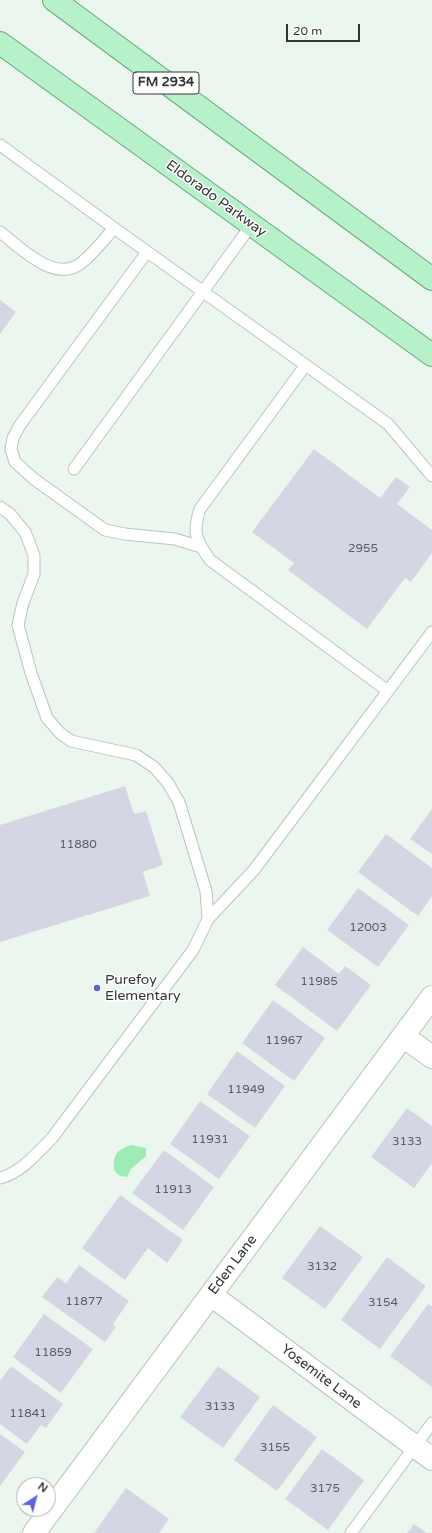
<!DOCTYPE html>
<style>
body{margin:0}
#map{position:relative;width:432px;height:1533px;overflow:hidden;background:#ebf7ee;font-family:"Varela Round",sans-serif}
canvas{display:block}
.north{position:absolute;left:16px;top:1477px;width:40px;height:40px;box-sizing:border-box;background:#fff;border:1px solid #adafad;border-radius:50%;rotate:36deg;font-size:11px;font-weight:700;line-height:16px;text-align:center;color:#323633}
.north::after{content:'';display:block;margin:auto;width:14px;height:18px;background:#5a63da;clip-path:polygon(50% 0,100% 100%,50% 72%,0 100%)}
.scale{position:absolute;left:286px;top:24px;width:74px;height:18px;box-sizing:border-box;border:2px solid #323633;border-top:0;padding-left:5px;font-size:12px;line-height:14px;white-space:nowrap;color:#323633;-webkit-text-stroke:3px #fff;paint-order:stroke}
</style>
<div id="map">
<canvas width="432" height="1533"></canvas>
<div class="north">N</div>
<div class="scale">20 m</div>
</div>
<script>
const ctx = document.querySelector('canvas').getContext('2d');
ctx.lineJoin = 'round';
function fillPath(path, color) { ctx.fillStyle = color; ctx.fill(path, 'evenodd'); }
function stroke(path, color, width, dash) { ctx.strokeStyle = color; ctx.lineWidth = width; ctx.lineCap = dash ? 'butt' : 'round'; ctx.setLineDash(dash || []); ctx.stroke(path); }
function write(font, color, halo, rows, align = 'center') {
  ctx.font = font + ' "Varela Round",sans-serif'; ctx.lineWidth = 3; ctx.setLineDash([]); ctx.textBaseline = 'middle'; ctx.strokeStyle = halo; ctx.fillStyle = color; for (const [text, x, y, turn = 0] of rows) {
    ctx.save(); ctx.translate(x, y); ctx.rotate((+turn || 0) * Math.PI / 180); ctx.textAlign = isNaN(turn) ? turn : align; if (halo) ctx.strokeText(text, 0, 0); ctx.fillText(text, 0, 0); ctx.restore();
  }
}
fillPath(new Path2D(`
 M131,1145l15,3v8l-15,13 -4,8 -7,-1 -5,-4c-4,-15 2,-23 16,-27z`), '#9decb5');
fillPath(new Path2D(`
 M0,300l16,12 -16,22z
 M314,449l66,49 16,-21 14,10 -13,17 35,26v23l-21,29 -6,-4 -38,51 -79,-59 6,-7 -42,-31z
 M125,786l9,28 12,-3 17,54 -20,7 7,24 -150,46v-117z
 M432,809v45l-22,-15z
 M386,834l46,34v28l-14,20 -60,-44z
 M358,888l51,37 -31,42 -51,-37z
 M303,947l36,27 6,-8 26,19 -34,46 -62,-46z
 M273,1000l52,38 -31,43 -52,-38z
 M237,1051l48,35 -30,42 -48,-34z
 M200,1101l50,35 -31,43 -49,-35z
 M407,1108l25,18v37l-18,25 -43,-31z
 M164,1150l50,37 -31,43 -51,-37z
 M120,1195l63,45 -16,23 -19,-15 -23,32 -43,-32z
 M320,1226l43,31 -38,52 -43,-31z
 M387,1257l39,29 -46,63 -39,-29z
 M79,1265l50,36 -16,23 3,3 -11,15 -63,-45 15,-20 9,6z
 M428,1304l4,2v81l-42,-31z
 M44,1314l49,35 -32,44 -48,-36z
 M11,1366l52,38 -17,24 -5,-3 -14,19 -27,-20v-43z
 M218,1366l42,31 -37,51 -43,-31z
 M273,1405l44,32 -40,54 -43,-31z
 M0,1434l25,18 -25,34z
 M322,1449l42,31 -36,50 -43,-31z
 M126,1488l43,31 -10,14h-65z
 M414,1524l13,9h-20z`), '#d4d7e3');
const service = new Path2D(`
 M0,145l114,83
 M0,232c20,15 54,51 80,32 13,-10 23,-23 34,-36l274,196 44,52
 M147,252l-127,173 -7,13 -2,11 4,13 19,17 71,51 20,4 50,5 26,8
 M305,366l-105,143c-8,24 -4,31 10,51l178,131
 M74,469l178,-245
 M0,507l10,7 15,18 9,23v19l-11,29 -5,22 13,48 16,45 13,15 11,8 65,14 18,12 14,16 11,19 27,89 2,28 -15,31 -141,188c-15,15 -31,35 -52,40
 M208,919l46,-49 178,-238
 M351,1533l81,-110`);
const minor = new Path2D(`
 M403,1036l29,21
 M211,1295l221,164
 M34,1533l398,-536`);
const primary = new Path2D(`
 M54,0l378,279
 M0,43l432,312`);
stroke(service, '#bac5bd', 13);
stroke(minor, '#bac5bd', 24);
stroke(primary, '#69aa7e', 24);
stroke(service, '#fff', 11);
stroke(minor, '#fff', 22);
stroke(primary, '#b7f1ca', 22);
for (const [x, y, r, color] of [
 [97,988,4,"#5a63da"]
]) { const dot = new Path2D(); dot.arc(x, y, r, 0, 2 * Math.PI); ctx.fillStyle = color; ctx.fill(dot); stroke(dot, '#fff', 1.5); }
write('12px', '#5a5e5f', null, [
 ["2955",363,549],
 ["11880",78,845],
 ["12003",368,928],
 ["11985",319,982],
 ["11967",284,1041],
 ["11949",246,1090],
 ["11931",210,1140],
 ["3133",407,1142],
 ["11913",173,1190],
 ["3132",322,1267],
 ["11877",84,1302],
 ["3154",383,1303],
 ["11859",53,1353],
 ["3133",220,1407],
 ["11841",28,1414],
 ["3155",275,1448],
 ["3175",325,1489]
]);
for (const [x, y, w] of [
 [166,83,66]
]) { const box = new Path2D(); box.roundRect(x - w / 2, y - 11, w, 22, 3); ctx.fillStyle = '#fff'; ctx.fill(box); stroke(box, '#323633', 1); }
write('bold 13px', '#323633', null, [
 ["FM 2934",166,83]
]);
write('14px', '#323633', '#fff', [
 ["Eldorado Parkway",216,199,36],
 ["Eden Lane",233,1265,-53],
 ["Yosemite Lane",321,1377,37]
]);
write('14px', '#323633', '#fff', [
 ["Purefoy",105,980],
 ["Elementary",105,996]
], 'left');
</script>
